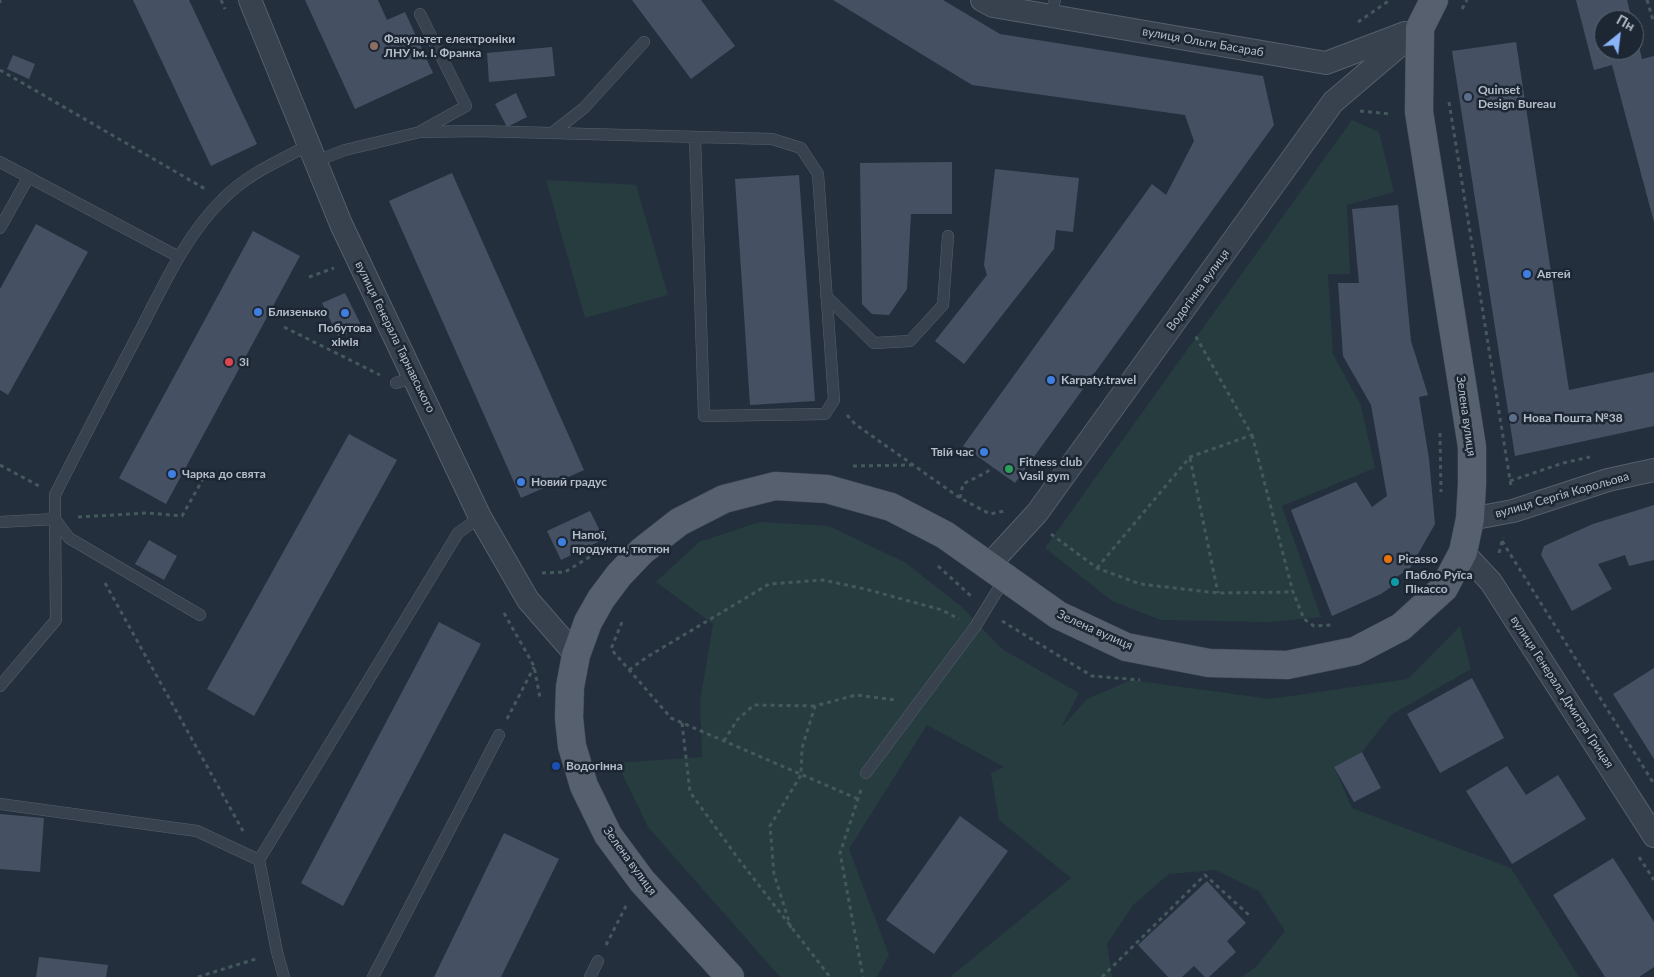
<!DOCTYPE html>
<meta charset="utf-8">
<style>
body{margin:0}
#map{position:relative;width:1654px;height:977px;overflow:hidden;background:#242f3e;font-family:Lato,sans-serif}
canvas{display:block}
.north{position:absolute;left:1594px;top:10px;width:50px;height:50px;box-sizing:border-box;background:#1d2633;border:1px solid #59626f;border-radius:50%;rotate:29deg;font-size:14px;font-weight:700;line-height:20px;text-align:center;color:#b4bcc9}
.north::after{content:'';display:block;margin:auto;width:18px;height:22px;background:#8ab4f8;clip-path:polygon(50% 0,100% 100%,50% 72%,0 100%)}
</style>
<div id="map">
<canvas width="1654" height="977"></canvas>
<div class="north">Пн</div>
</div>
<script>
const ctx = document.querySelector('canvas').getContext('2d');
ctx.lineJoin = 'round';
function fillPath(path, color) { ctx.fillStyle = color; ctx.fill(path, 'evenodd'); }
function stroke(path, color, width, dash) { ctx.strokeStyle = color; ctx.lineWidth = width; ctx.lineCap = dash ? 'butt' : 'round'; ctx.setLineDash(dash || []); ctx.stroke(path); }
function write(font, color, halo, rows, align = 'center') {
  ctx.font = font + ' Lato,sans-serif'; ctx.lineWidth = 5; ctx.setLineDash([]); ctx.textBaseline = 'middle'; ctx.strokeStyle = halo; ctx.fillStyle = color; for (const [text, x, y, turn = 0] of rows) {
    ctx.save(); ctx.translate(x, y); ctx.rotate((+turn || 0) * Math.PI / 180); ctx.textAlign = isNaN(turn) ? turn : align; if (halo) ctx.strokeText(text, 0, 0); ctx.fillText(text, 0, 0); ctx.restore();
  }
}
fillPath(new Path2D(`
 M1352,120l27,12 15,60 -47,13 3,69h-22l5,80 28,52 14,62 -93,38 39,111 -50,5 -110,-2 -49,-19 -67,-53z
 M546,180l90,5 32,110 -83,23z
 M760,522l69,4 77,37 57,45 39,41 77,44 -18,35 26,-29 44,-19 139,19 138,-20 52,-53 11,43 -80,46 -29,37 -28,15 18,41 159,60 68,109h-338l15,-10 29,-36 -26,-40 -44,-21 -46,4 -36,31 -26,39 5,33h-162l121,-99 -72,-58 -8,-47 13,-6 -77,-42 -78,124 40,106 -12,22h-97l-132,-150 -31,-64 85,-6 -2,-56 13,-77 -57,-42 43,-40z`), '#263c3f');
fillPath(new Path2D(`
 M133,0h56l68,144 -46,22z
 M305,0h73l9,20 18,-8 28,61 -78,36z
 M632,0h69l34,46 -44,33z
 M833,0h110l57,34 263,42 11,49 -259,358 -52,-37 189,-262 14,11 28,-54 -9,-26 -213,-30z
 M1576,0h51l5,20h-28v30h30l1,-20 7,29 12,-3v166l-42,-157 -18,5z
 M1516,42l53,348 85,-18v54l-139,30 -63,-405z
 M552,47l3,29 -66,6 -2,-29z
 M13,55l22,9 -6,15 -22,-10z
 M516,93l11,24 -20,10 -12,-23z
 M952,162v52h-41l-4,75 -18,26 -17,-1 -10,-10 -2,-141z
 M995,169l84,9 -6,54 -17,-2 -2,19 -90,115 -29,-23 52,-66 -3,-10z
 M452,173l132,297 -63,28 -132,-297z
 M799,175l16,226 -65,4 -15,-226z
 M1398,205l13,136 17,54 -9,2 10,62 6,65 -25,44 -21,14 2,5 -10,7 -49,22 -41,-106 65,-28 16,25 15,-11 -16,-91 -28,-49 -5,-73h21l-7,-74z
 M36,224l52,28 -80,143 -8,-5v-101z
 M253,231l47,25 -134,248 -47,-26z
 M345,293l17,34 -23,11 -17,-35z
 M349,434l48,26 -143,256 -47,-27z
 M1654,505v55l-25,6 -4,-11 -27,9 14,25 -40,22 -31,-56 3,-9 49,-22z
 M590,511l14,28 -43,21 -14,-29z
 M149,540l28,16 -13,24 -29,-16z
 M439,622l42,22 -138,262 -42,-23z
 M1654,668v91l-41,-65z
 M1472,678l32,60 -64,35 -33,-59z
 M1362,752l19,36 -27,14 -20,-35z
 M1507,766l19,29 32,-20 28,44 -74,45 -46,-73z
 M0,814l44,4 -4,54 -40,-3z
 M960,816l48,35 -74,103 -48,-34z
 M504,833l55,26 -58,118h-67z
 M1613,858l41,64v45l-15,10h-34l-52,-82z
 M1207,881l39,42 -19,18 9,11 -27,25h-4l-11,-11 -12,11h-14l-30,-32z
 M39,957l69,8 -2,12h-70z`), '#455162');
const lane = new Path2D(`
 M420,14l46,92 -45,25
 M1050,16l5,-16
 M552,133l32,-25 60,-66
 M316,161l29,-11 75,-18 58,-1 294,8 29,9 17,26 16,226 -9,14 -121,2 -9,-279
 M0,162l179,95
 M0,228l28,-50
 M826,296l48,47 36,-2 33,-36 5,-69
 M396,383l18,-6
 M55,519l14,19 131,77
 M0,522l55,-3v-24c29,-58 59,-115 89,-172 22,-43 44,-90 79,-124 24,-25 56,-38 86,-54
 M0,686l56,-66 -1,-101
 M866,773l109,-146 30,-49
 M0,804l197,27 62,29
 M284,977l-7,-25 -18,-92 199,-327 22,-16
 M373,977l126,-242
 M590,977l8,-16`);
const street = new Path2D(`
 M250,0l91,224 139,293 48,83 48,55
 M982,0l11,6 333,57 79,-30
 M1470,519l43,-8 95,-31 46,-10
 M1463,552l28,30 163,254
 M989,565l48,-52 296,-411 87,-74`);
const primary = new Path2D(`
 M730,977l-88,-96 -34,-46 -24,-49 -12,-40 -3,-28 1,-31 6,-32 12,-33 13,-23 18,-24 23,-24 37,-29 45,-23 51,-13 52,3 64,18 54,28 113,80 68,32 83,16 78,2 68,-14 46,-24 43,-39 19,-36 7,-33 2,-35v-37l-53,-335 1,-84 14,-28`);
stroke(lane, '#565f6c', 12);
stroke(street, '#565f6c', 24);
stroke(primary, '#414a57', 29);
stroke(new Path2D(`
 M221,0l4,9
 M1647,0l7,23
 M0,3v-3
 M1462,9l5,-9
 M1358,22l32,-22
 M0,70l207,120
 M1449,102l62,384
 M1360,111l31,3
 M309,277l25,-9
 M284,327l96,48
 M847,415l8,9 105,74 30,16 14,-3
 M1440,433l1,59
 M1252,435l41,157 11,27 10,7 18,-1
 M1190,458l28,135
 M0,465l39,21
 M853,466l59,-1
 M1510,481l53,-18 27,-6
 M960,498l3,-14 24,-12 5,-5
 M78,517l70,-4 34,3 25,-44
 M1051,534l46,34 43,16 78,9 75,-1
 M1502,541l152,243
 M1499,553l4,-16
 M938,566l34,31
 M1097,568l93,-111 62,-22 -57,-100
 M542,573l23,-1 39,-24
 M105,583l138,248
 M504,613l30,53 6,32
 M1002,621l90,55 48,4
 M622,622l-11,27 60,69 187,81
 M629,670l18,-13 122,-73 54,-4 42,9 77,21 17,9
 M507,719l27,-52
 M682,723l8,69 47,65 93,120
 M724,741l13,-21 17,-15 61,1
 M861,790l-21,63 23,124
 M1639,857l15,23
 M791,928l-17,-54 -4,-48 31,-51 1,-27 13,-42 41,-11 39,5
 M606,945l20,-39
 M198,977l61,-19
 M1102,977l103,-102 45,41`), '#44595c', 3, [4, 4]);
stroke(lane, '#38414e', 11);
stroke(street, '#38414e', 22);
stroke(primary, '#56606e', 28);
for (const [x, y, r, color] of [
 [374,46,5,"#8d6e63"],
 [1468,97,5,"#5c6f8a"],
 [1527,274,5,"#3f7fe0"],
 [258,312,5,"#3f7fe0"],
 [345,313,5,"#3f7fe0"],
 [229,362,5,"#e0444e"],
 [1051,380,5,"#3f7fe0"],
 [1513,418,5,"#5c6f8a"],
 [984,452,5,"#3f7fe0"],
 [1009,469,5,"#2e9e5b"],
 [172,474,5,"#3f7fe0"],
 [521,482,5,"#3f7fe0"],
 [562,542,5,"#3f7fe0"],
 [1388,559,5,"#e8710a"],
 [1395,582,5,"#0f9aa8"],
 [556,766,5,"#1a4fb4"]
]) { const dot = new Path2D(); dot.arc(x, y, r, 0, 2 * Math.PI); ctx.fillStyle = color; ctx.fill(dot); stroke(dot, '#1d2633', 2); }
write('bold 12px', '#b4bcc9', '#1d2633', [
 ["Факультет електроніки",384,39],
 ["ЛНУ ім. І. Франка",384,53],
 ["Quinset",1478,90],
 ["Design Bureau",1478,104],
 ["Автей",1537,274],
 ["Близенько",268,312],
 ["Побутова",345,328,"center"],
 ["хімія",345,342,"center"],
 ["3і",239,362],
 ["Karpaty.travel",1061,380],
 ["Нова Пошта №38",1523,418],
 ["Твій час",974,452,"right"],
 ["Fitness club",1019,462],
 ["Vasil gym",1019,476],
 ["Чарка до свята",182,474],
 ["Новий градус",531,482],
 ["Напої,",572,535],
 ["продукти, тютюн",572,549],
 ["Picasso",1398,559],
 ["Пабло Руїса",1405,575],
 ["Пікассо",1405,589],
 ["Водогінна",566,766]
], 'left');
write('12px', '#b4bcc9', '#1d2633', [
 ["вулиця Ольги Басараб",1203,42,10],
 ["Водогінна вулиця",1198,290,-54],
 ["вулиця Генерала Тарнавського",395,337,64],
 ["Зелена вулиця",1466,416,82],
 ["вулиця Сергія Корольова",1562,495,-16],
 ["Зелена вулиця",1095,630,24],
 ["вулиця Генерала Дмитра Грицая",1562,692,57],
 ["Зелена вулиця",630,861,54]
]);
</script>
